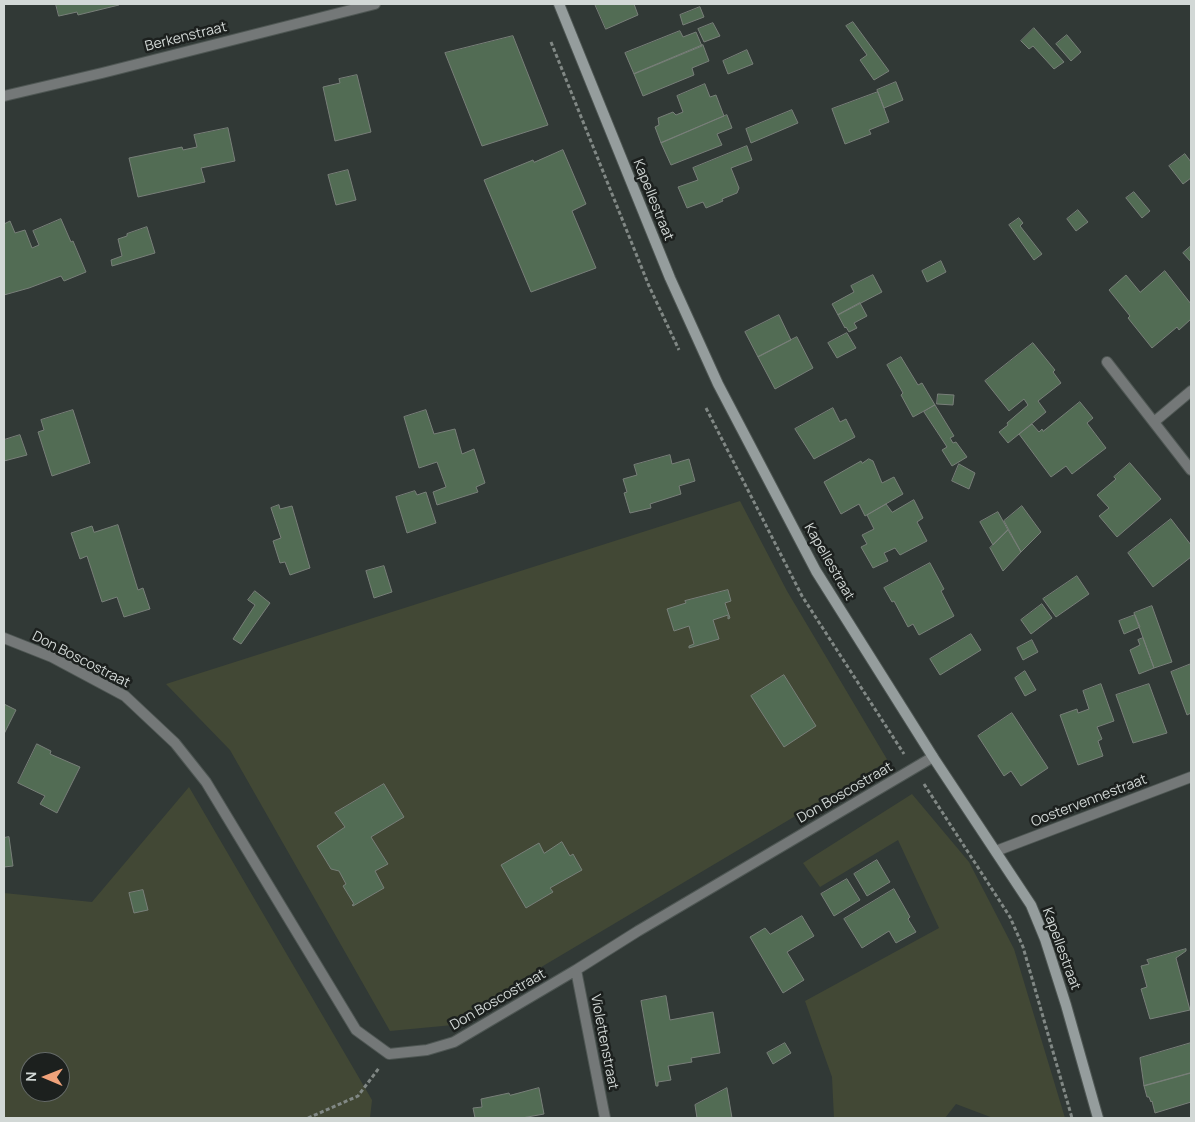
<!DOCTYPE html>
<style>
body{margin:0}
#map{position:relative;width:1195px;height:1122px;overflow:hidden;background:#313936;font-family:Manrope,sans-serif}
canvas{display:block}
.frame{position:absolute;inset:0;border:5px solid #d2d8d6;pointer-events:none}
.north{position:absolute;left:20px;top:1052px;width:50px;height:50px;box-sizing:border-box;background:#1c201e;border:1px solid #656a68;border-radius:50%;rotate:271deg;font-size:14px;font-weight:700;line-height:20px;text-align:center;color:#d2d8d6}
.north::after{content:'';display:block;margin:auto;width:18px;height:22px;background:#f0a27a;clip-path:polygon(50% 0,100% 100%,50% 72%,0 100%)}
</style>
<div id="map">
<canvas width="1195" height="1122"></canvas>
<div class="frame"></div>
<div class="north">N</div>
</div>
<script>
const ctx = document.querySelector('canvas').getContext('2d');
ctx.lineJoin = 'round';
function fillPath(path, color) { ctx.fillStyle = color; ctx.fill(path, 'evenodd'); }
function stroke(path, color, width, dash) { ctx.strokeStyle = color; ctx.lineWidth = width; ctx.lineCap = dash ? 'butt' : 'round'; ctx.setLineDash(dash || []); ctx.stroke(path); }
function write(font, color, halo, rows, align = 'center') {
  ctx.font = font + ' Manrope,sans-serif'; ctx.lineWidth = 5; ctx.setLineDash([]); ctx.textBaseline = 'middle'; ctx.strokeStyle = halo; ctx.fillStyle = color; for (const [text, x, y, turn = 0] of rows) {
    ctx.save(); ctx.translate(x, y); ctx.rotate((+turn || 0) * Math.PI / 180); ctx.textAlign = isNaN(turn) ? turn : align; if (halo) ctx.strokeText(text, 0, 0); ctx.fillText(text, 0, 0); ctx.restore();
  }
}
fillPath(new Path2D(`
 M740,501l47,90 101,170 -345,205 -90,59 -63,6 -160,-281 -64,-66z
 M189,787l183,313 -2,18h-366v-225l88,9zM30,1062h30v30h-30z
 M912,794l57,68 45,87 51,169h-72l-37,-14 -11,14h-111l-2,-41 -27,-76 134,-73 -41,-88 -78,47 -17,-24z`), '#424835');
const building = new Path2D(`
 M56,4h63v1l-41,10 -1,-3 -18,4z
 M595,4h39l4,11 -32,14z
 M700,7l4,10 -21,8 -3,-10z
 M853,22l36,49 -15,9 -14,-20 7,-5 -21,-29z
 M713,23l7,13 -16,6 -6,-13z
 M1034,28l30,34 -10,7 -21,-23 -4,3 -8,-8z
 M680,31l3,6 13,-5 6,14 -68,28 -9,-21z
 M1067,35l14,17 -10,9 -15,-17z
 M513,36l35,89 -66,21 -37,-93z
 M703,45l6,16 -17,7 2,7 -51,21 -9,-22z
 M747,50l6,14 -25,10 -5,-13z
 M357,75l14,57 -36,9 -12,-54 17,-4 -1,-4z
 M896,82l7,18 -19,8 -7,-18z
 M705,84l5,13 6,-2 8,21 -63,27 -6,-16 4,-2 -1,-7 15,-6 3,3 7,-3 -6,-16z
 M878,92l11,30 -20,8 2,4 -26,10 -13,-35z
 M792,110l6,13 -47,20 -5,-14z
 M727,115l5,13 -15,6 5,11 -51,20 -10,-22z
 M228,128l7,33 -34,7 4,14 -67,15 -9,-39 53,-11 1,3 14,-3 -3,-12z
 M747,146l5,14 -21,8 8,20 -2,5 -15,6 1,2 -17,7 -3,-6 -16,6 -9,-21 20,-7 -5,-12z
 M563,150l23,54 -14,7 24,57 -65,24 -47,-112 49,-20 1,2z
 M1185,154l6,8v16l-8,6 -14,-18z
 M348,170l8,30 -20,5 -8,-30z
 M1134,192l16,19 -8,7 -16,-20z
 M1078,210l10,12 -12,9 -9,-12z
 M1019,218l4,5 -3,3 22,28 -8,6 -25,-35z
 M61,219l10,23 2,-1 13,31 -22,9 -3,-5 -32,12 -25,7v-71l6,-3 5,12 10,-3 7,18 7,-3 -6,-14z
 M147,227l8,26 -43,13 -1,-6 11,-4 -4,-17 9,-3v-2z
 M1191,246v16l-8,-9z
 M941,261l5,11 -19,10 -5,-11z
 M1165,271l26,33v15l-12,11 -2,-3 -25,21 -24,-30 2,-2 -21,-26 17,-15 14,17z
 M873,275l9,17 -44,23 -6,-11 22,-12 -3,-6z
 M860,303l7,13 -13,7 3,5 -8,4 -3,-5 -1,1 -7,-13z
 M779,315l12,25 -33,17 -13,-25z
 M847,333l9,15 -19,10 -9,-15z
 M797,337l16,31 -38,21 -17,-32z
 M1033,343l22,27 -2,2 8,11 -23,18 8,11 -38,31 -9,-11 9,-7 -1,-2 21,-18 -4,-6 -15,12 -24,-30z
 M901,357l17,28 4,-2 13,22 -22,12 -12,-22 2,-2 -16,-28z
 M938,394l16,1 -1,10 -16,-1z
 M1080,402l13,16 -6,5 19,25 -34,26 -6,-8 -15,11 -32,-43 13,-10 7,8 3,-3 1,2z
 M935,405l19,31 -4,2 3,5 3,-1 11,15 -15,9 -10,-16 5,-3 -23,-35z
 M833,408l7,14 6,-3 9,18 -41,22 -19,-30z
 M73,410l17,53 -38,13 -14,-44 6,-2 -3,-10z
 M426,410l8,24 21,-5 7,25 12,-5 11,34 -9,4 2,5 -41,13 -4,-13 13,-5 -9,-25 -18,6 -15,-51z
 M20,435l7,20 -23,6v-21z
 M670,455l2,9 17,-5 6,22 -16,5 2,8 -31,10 1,4 -21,5 -6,-20 3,-1 -4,-13 14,-4 -3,-10z
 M869,459l4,2 9,22 12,-6 9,17 -38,22 -6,-12 -18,10 -17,-32 37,-21 1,2z
 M1130,463l31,36 -44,38 -18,-21 10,-8 -12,-13 19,-16 -2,-2z
 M959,464l16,9 -6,16 -17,-8z
 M415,491l2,4 9,-3 10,31 -29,10 -11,-36z
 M914,500l9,18 -6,4 10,19 -27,14 -5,-7 -11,5 4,8 -15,7 -12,-21 6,-3 -5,-9 12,-6 -7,-14 19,-11 6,8z
 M279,505l1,4 12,-3 18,62 -20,7 -5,-13 -5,1 -7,-22 8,-3 -10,-30z
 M1022,506l19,26 -20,20 -17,-31z
 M998,512l10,18 -15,15 -13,-23z
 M1171,519l20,26v12l-38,30 -25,-34z
 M118,525l20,65 5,-2 7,21 -26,8 -7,-20 -15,5 -15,-46 -7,3 -9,-26 21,-7 2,6z
 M1008,530l13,22 -18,19 -13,-23z
 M930,563l14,26 -3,2 13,25 -35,19 -6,-11 -5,3 -14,-26 -2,1 -8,-14z
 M384,566l8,26 -18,6 -8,-27z
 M1077,576l12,18 -33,23 -13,-18z
 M728,590l3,11 -6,2 5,15 -2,1v-4l-15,5 6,19 -30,9v-2l5,-2 -5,-18 -15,5 -7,-22 19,-6 -1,-2z
 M255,591l15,12 -29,41 -8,-5 22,-34 -7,-5z
 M1042,604l10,14 -21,16 -10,-14z
 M1152,606l20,56 -18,6 -20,-55z
 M1135,615l5,12 -16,7 -5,-13z
 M971,634l10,16 -41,25 -10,-16z
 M1143,638l11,30 -15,6 -9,-24 10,-5 -2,-5z
 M1032,640l6,12 -15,8 -6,-12z
 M1191,664v49l-4,2 -16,-43z
 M1025,671l11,19 -11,6 -10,-18z
 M784,675l32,51 -32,21 -33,-51z
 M1101,684l13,37 -17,6 5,12 -4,2 5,15 -25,9 -18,-50 17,-6 1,4 11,-4 -6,-18z
 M1149,684l18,49 -34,10 -17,-48z
 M4,704l12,6 -12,24z
 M1012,713l36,55 -27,18 -10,-15 -7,5 -26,-40z
 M37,744l14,7 -1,3 30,13 -23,46 -17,-9 5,-8 -27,-13z
 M384,784l20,33 -33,20 17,27 -13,7 9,17 -31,18 -1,-1 2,-1 -11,-18 3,-2 -7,-13 -8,-2 -14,-23 28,-19 -10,-14z
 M9,837l4,29 -9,1v-29z
 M562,842l8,14 3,-2 9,16 -32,18 3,4 -27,16 -25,-43 38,-22 5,10z
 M877,860l13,22 -23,14 -13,-22z
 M847,879l13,21 -26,16 -13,-22z
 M894,889l16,28 -2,2 8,13 -20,11 -7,-12 -27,17 -18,-29z
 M143,890l5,20 -14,3 -5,-20z
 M802,916l12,20 -27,16 17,28 -21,13 -33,-56 15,-9 5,6z
 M1186,949v2l-10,7 14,52 -40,9 -9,-30 6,-2 -6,-21 8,-2 -2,-4z
 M666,996l4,24 43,-8 7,41 -29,5 1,4 -24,4 3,14 -13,2v4h-2l-15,-85z
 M785,1043l6,10 -18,11 -6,-11z
 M1191,1043v30l-47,13 -4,-28z
 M1191,1073v29l-36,11 -3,-12 -1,1 -2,-5h-2l-3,-11z
 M539,1088l5,26 -22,4h-47l-2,-10 9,-1 -1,-8 28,-6 1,2z
 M727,1088l5,30h-35l-2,-13z`);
fillPath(building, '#526c54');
stroke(building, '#787f79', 1);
const street = new Path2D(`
 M4,96l98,-23 273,-69
 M1107,362l84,108
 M1154,422l37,-31
 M4,638l48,19 73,39 50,47 31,39 150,248 33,24 38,-4 27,-8 122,-72 62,-39 295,-174
 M996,851l195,-74
 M576,970l29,148`);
const secondary = new Path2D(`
 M559,4l111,274 48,106 98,187 117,186 98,148 14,34 21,66 32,113`);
stroke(street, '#4e5653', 12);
stroke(secondary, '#4e5653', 12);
stroke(new Path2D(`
 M551,42l98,244 30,64
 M706,408l96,188 102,158
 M924,784l86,133 13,30 49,171
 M308,1118l50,-22 21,-28`), '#818885', 3, [4, 2.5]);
stroke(street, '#747878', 10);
stroke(secondary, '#959d9d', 10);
write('14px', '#d2d8d6', '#1c201e', [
 ["Berkenstraat",186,37,-14],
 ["Kapellestraat",653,200,68],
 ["Kapellestraat",829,562,60],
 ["Don Boscostraat",81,660,27],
 ["Don Boscostraat",845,793,-30],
 ["Oostervennestraat",1089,801,-21],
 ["Kapellestraat",1061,949,70],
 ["Don Boscostraat",498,1000,-30],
 ["Violettenstraat",604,1042,79]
]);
</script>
